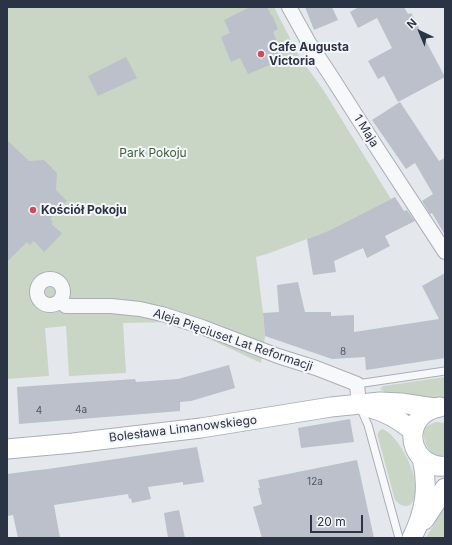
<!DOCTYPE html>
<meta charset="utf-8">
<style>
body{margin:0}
#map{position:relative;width:452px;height:545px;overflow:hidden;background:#e4e7ec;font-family:Inter,sans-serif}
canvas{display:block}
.frame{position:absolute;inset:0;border:8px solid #2b3445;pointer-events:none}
.north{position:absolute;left:400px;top:12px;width:40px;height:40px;-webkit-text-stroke:3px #f4f6f9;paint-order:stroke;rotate:316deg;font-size:11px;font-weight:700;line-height:16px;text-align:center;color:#2b3445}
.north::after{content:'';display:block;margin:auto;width:14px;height:18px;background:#2b3445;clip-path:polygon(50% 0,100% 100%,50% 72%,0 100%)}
.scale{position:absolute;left:310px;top:515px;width:53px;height:18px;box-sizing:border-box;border:2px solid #2b3445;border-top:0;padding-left:5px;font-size:12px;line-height:14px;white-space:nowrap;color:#2b3445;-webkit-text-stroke:3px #f4f6f9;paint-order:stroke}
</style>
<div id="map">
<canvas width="452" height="545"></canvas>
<div class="frame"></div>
<div class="north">N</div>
<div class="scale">20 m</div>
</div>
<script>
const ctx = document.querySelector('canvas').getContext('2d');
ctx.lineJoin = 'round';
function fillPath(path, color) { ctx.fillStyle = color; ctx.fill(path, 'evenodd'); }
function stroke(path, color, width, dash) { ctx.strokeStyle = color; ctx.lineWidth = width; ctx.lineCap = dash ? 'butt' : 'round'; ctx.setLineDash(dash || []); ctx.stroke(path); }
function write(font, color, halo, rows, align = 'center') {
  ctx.font = font + ' Inter,sans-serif'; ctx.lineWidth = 4; ctx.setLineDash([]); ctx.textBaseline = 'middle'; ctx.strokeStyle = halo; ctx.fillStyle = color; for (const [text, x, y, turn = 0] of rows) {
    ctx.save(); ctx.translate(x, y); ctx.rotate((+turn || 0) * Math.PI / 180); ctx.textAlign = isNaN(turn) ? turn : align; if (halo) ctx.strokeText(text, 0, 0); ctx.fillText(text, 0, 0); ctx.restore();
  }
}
fillPath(new Path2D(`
 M7,7h267l25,49 25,35 67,108 -63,32 -61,23 -11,3 7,56 2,23 -4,27 -88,-41 -50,1 3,50 -57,3 -3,-50 -21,2 4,48 -42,3z
 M445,377v22l-45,-2 -12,-3 -8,-5 3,-3z
 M436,422l9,1v32c-3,1 -7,2 -10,0 -7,-2 -14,-19 -10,-26 3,-4 7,-6 11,-7z
 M382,429c7,2 12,9 16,14 8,11 13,22 16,34 1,8 4,30 -9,29 -4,0 -7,-3 -10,-6l-17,-63c-1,-4 1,-6 4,-8z
 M445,504v34h-19z`), '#c9d6c5');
fillPath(new Path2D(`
 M250,7h17l4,8h1l6,14 -5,3 11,27 -36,15 -8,-16 -9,4 -10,-25 9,-4 -6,-13z
 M305,7h27l6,13 -24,10z
 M359,7h45l4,7 3,-1 34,64 -47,25 -14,-26 -6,3 -10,-18 24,-13 -15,-30 -19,10 -8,-16z
 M126,57l11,21 -39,18 -10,-20z
 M400,102l39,59 6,-3v77l-13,-22 -2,1 -8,-13 11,-7 -18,-31 -9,6 -34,-49z
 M7,140l22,21 15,-1 13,13 -1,17 11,11 -17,18 3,3 -2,2 11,9 -7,8 -11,11 -10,-11 -4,4 -3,-3 -20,20z
 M395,197l9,14 3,-1 8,11 -30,15 5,10 -23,12 -4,-10 -29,13 2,11 -23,3 -6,-36 21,-8z
 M445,273v85l-79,12 -1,-13 -33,2 -67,-23 -2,-23 16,-1 -2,-27 21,-3 7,30h26v4l23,-1v17l85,-13 -17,-33z
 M229,365l6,23 -44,13 -11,1v9l-161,13 -2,-37 118,-8 1,3 42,-3z
 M350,419l4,23 -53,6 -3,-20z
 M197,447l7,35 -21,3v-3l-35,5 3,12 -19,4 -1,-5 -2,1 -1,-5 -74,11 6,33h-42l-5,-23 -6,1v-42l23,-3 18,-2z
 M357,460l17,78h-112l-9,-31 9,-3 -4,-16h2l-2,-8z
 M179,510l6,28h-17l-4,-25z`), '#bbc0ca');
const service = new Path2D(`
 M357,384l88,-13
 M360,407l8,18 31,113`);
const minor = new Path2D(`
 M289,7l20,36 20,30 46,72 70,107
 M37 292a13 13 0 1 1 26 0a13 13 0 1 1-26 0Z
 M60,301l6,5h45l29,3 22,5 40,13 76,29 38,12 41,16 2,21`);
const secondary = new Path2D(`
 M368,407c18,5 30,12 45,24
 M440,407c-29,4 -37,39 -13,55 5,3 12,5 18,4
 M7,449l66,-6 128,-15 130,-21 49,-5 21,1 33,5
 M424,520l21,-32
 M412,538c13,-26 17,-51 10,-80`);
stroke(service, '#a9aeb7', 9);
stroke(minor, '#a9aeb7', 16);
stroke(secondary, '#a9aeb7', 21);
stroke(service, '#f7f8fa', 7);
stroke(minor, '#f7f8fa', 14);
stroke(secondary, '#fff', 19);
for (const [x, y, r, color] of [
 [261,54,4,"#d1495b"],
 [33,210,4,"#d1495b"]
]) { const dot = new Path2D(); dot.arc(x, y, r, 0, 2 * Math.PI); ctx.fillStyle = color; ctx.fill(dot); stroke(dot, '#f4f6f9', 1.5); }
write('10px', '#4f5766', null, [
 ["8",343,352],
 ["4a",81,410],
 ["4",39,411],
 ["12a",315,482]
]);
write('bold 12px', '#2b3445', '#f4f6f9', [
 ["Cafe Augusta",269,47],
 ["Victoria",269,61],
 ["Kościół Pokoju",41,210]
], 'left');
write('12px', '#2b3445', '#f4f6f9', [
 ["1 Maja",366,131,58],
 ["Aleja Pięciuset Lat Reformacji",233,340,19],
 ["Bolesława Limanowskiego",183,429,-7]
]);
write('12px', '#3f6138', '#f4f6f9', [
 ["Park Pokoju",153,153]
]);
</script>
